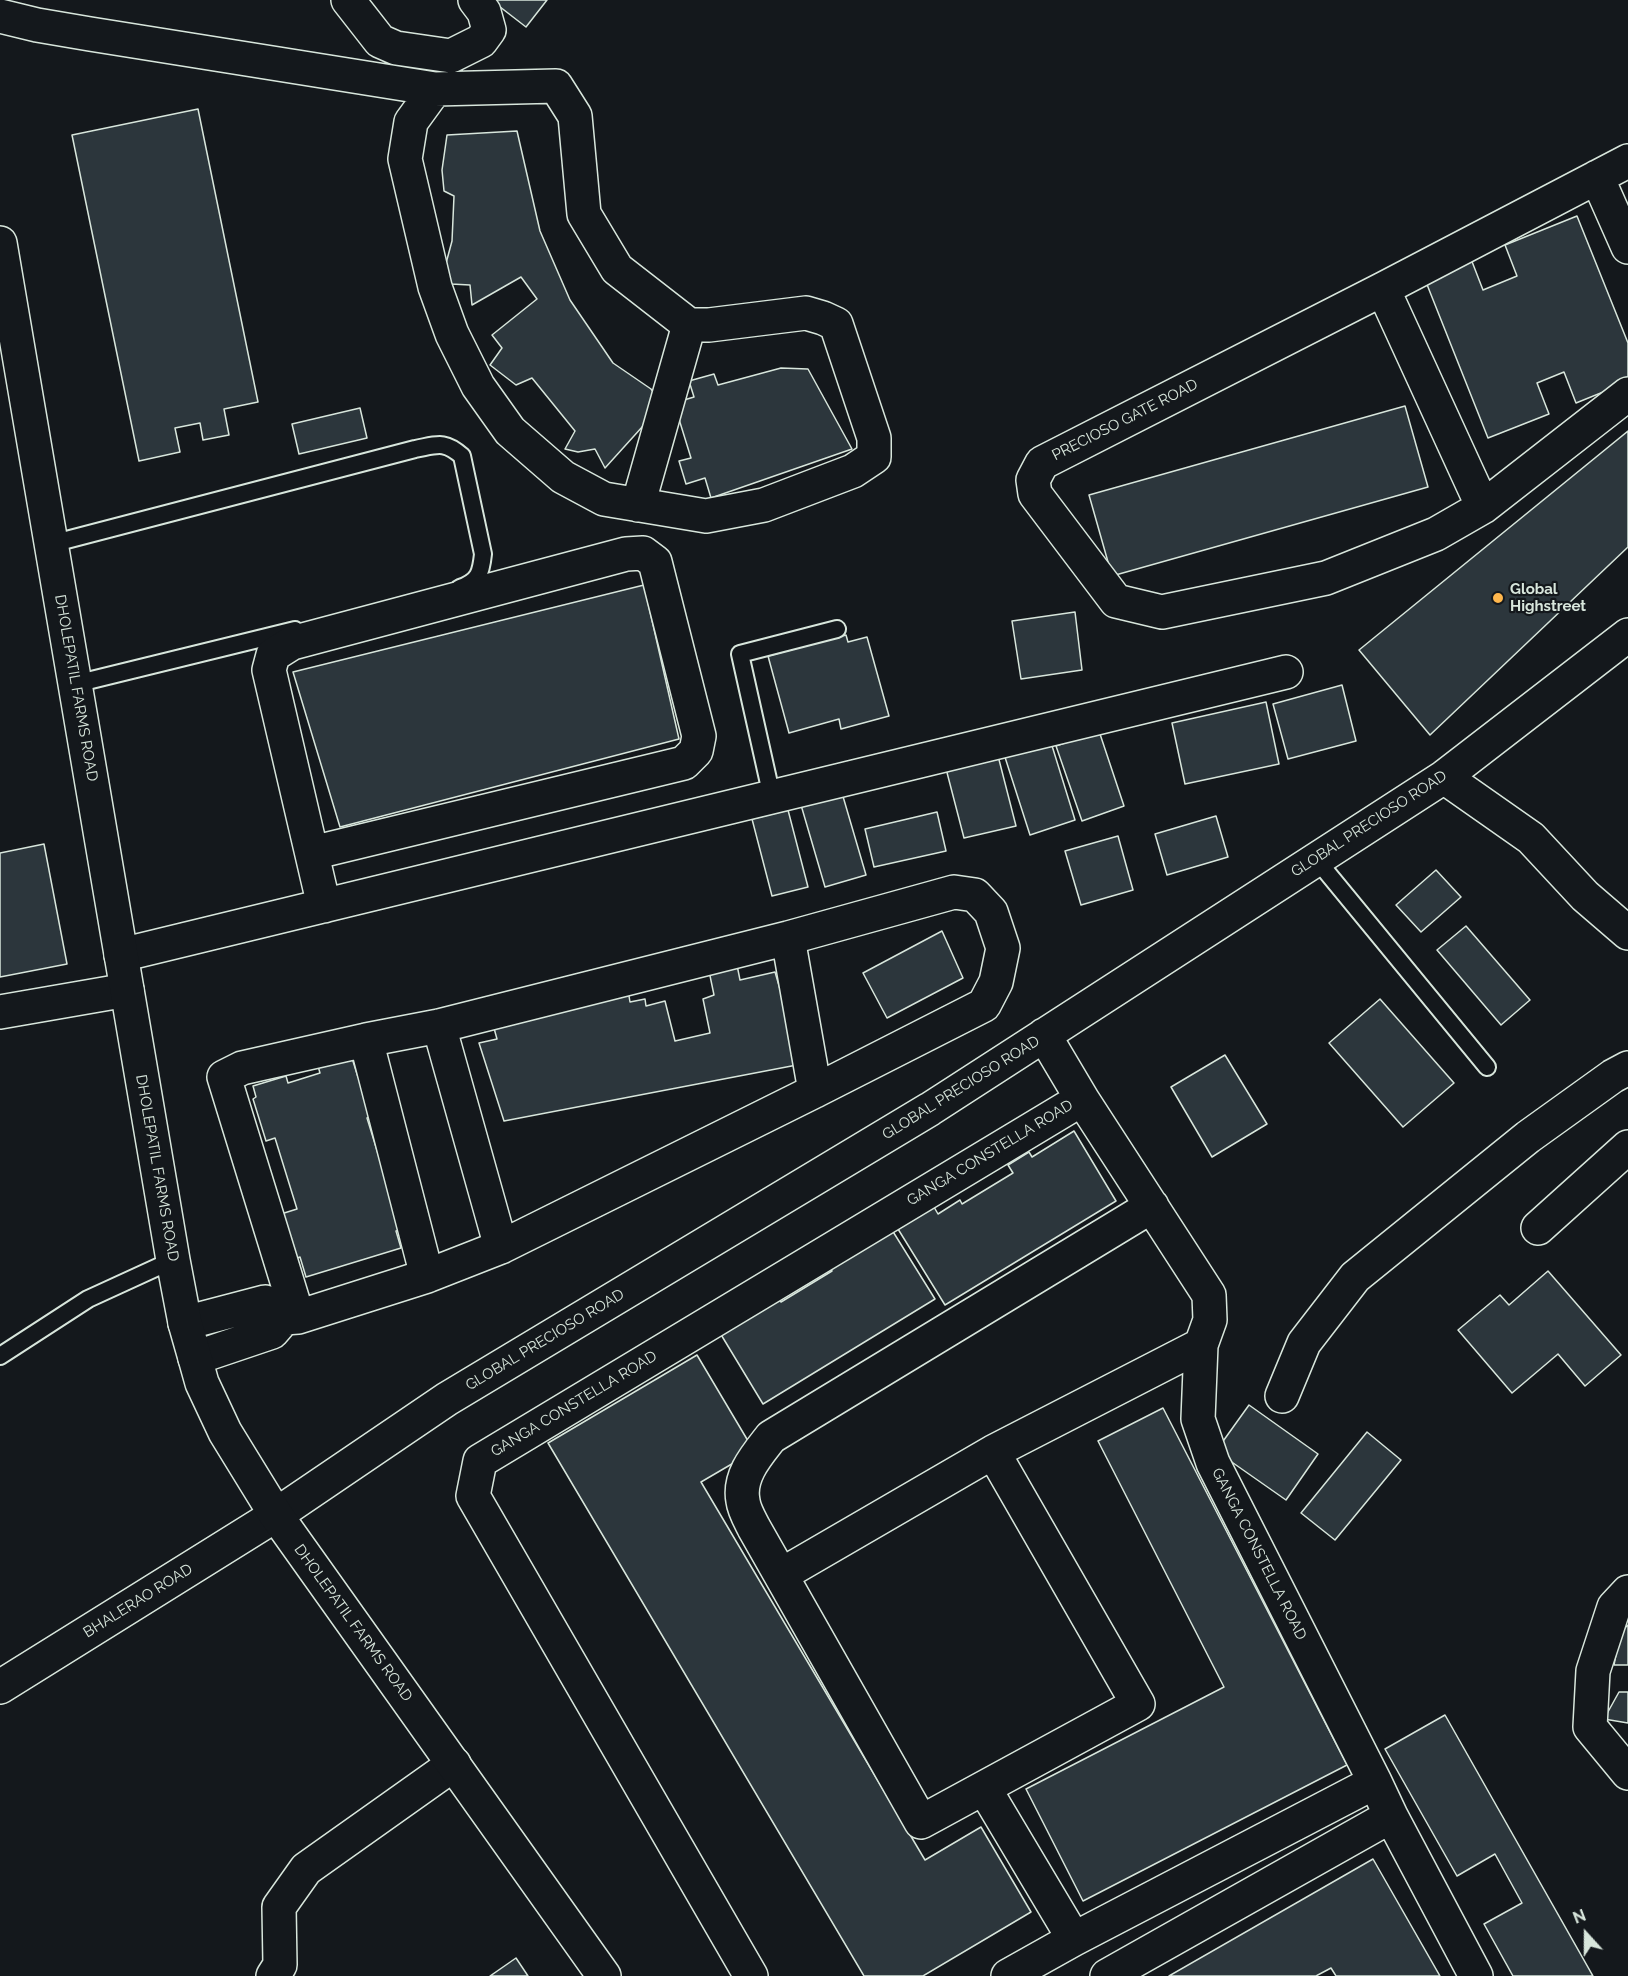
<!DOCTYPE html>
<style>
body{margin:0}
#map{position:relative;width:1628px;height:1976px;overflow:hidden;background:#14181c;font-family:Raleway,sans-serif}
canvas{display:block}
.north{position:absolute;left:1556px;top:1904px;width:60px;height:60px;-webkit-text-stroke:4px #14181c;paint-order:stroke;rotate:339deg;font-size:16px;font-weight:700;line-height:24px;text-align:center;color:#d8e6dc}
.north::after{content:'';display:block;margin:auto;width:21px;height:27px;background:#d8e6dc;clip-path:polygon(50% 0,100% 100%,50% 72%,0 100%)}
</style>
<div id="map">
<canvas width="1628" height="1976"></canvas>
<div class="north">N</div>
</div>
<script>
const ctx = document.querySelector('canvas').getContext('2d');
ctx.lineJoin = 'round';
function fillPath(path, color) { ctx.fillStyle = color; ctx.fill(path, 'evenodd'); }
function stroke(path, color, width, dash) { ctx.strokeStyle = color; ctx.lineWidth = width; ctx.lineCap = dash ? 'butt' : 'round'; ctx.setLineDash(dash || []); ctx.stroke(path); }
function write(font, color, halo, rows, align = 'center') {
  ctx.font = font + ' Raleway,sans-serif'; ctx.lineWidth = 4.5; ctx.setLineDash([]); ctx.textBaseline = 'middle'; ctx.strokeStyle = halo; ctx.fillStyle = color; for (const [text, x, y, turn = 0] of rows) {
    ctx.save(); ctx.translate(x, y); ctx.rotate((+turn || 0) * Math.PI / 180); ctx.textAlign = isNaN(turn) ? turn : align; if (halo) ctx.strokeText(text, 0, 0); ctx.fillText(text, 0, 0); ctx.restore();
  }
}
const building = new Path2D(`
 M491,0h56l-21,27z
 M198,109l60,293 -34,7 5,26 -26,5 -3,-17 -25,5 5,24 -41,9 -67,-326z
 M517,131l23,100 30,69 43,63 38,26 11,16 -57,63 -10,-19 -17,3 -13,-3 10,-18 -43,-53 -16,7 -26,-20 12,-17 -10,-13 45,-36 -16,-22 -49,28 -2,-20 -19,-1 -6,-17 7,-26 2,-45 -10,-5 -2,-21 5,-35z
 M1577,216l51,127v39l-52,21 -12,-31 -27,11 12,31 -61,24 -64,-161 47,-18 12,31 34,-14 -12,-31z
 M781,368l27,1 44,80 -141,49 -6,-20 -19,6 -7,-23 12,-3 -17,-55 20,-6 -5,-16 25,-7 4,11z
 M1405,406l23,81 -316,89 -23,-81z
 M360,408l7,30 -68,16 -7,-30z
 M1628,431v116l-198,188 -71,-85z
 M644,585l35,154 -339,88 -47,-155z
 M1075,612l7,58 -61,9 -9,-58z
 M846,635l2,7 19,-5 22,79 -48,13 -2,-10 -50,14 -21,-77z
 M1342,685l14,56 -68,18 -15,-55z
 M1266,702l13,62 -94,20 -13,-61z
 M1099,731l25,75 -42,15 -26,-75z
 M1049,736l26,84 -45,15 -27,-84z
 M996,748l20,78 -52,12 -20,-77z
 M842,793l24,82 -41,12 -24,-82z
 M788,810l20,77 -36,9 -20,-77z
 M937,812l9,39 -72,16 -9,-38z
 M1216,816l12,41 -61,18 -12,-41z
 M1118,836l15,54 -52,15 -16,-54z
 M44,844l23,120 -67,13v-124z
 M1436,870l25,27 -40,35 -25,-27z
 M1466,926l64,74 -29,25 -64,-75z
 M942,931l21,47 -76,40 -24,-45z
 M737,965l3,15 35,-8 27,92 -298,57 -25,-78 18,-4 -5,-18 136,-31 2,12 15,-3 1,7 19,-5 10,40 35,-8 -7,-34 11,-4 -5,-24z
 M1380,999l74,84 -51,44 -74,-84z
 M351,1055l7,22 11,-4 12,40 -14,5 21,68 16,43 -8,2 5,17 -95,29 -6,-20 -5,2 -14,-45 16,-5 -22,-71 -9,3 -13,-42 3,-2 -3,-11 33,-10 2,7 32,-10 -2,-7z
 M1225,1055l42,69 -55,33 -41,-70z
 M1074,1131l42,70 -171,104 -47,-76 36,-22 4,7 22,-14 2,4 51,-31 -5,-8 21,-13 3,5z
 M892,1230l43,69 -172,105 -46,-76 62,-29 2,3 51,-31 -5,-7z
 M1548,1271l73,84 -36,31 -27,-32 -46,39 -54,-63 42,-35 9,10z
 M697,1355l57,96 -53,31 224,378 56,-33 50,85 -108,64h-59l-316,-533z
 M1249,1405l69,49 -32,46 -70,-49z
 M1163,1408l184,357 -264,136 -57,-112 198,-102 -126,-246z
 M1367,1432l34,28 -66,80 -34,-27z
 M1628,1625v40h-14l6,-33z
 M1619,1692h9v31l-24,-4z
 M1445,1715l148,261h-80l-29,-52 38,-21 -27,-49 -38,22 -72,-127z
 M1373,1859l67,117h-104l-5,-8 -15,8h-147z
 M516,1958l12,18h-38z`);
fillPath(building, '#2c363c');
stroke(building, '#d8e6dc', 1.5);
const service = new Path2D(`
 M51,544l364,-95c22,-4 29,-9 47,7l21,98c-2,19 -4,27 -23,34
 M75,684l220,-54
 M772,797l-32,-143 97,-25
 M1316,859l171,208
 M0,1356l88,-57 85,-39`);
const minor = new Path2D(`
 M348,0l32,41 16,7 55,8 30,-15 8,-11 -5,-18 -9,-12
 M0,16l37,9 53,9 345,55 121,-3 19,30 9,98 33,55 72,56 -51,180
 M435,89l-24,33 -6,37 30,128 17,47 26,52 32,45 53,46 41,22 102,17 58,-11 89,-34 21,-14v-19l-38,-114 -13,-6 -17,-5 -97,12h-20
 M1628,161l-245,128 -341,174 -9,17 2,14 81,107 46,11 164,-34 110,-44 47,-27 145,-113
 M1597,177l31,70
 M1383,289l100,218
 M1444,777l87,61 54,58 43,37
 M312,853l372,-90 12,-12 3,-15 -44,-174 -12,-9 -17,1 -334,89 -19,12 -4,15 55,236
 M788,938l27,153
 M121,955l1165,-283
 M0,1012l127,-22
 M439,1026l62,221
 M366,1040l61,236
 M1082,1099l127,196 1,25 -9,25 -3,74 15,44 162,319 16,34 85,160
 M1538,1228l90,-81
 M185,1323l80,-21 19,16
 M195,1358l77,-26 12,-14 14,-1 129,-41 74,-29 314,-156 169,-86 12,-23 7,-34 -12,-36 -16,-17 -21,-3 -166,46 -349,88 -73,14 -124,28 -18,9 74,240
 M1282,1396l22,-53 51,-66 173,-140 85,-61 15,-8
 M993,1452l145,252 -217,118 -167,-294c-4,-8 -10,-18 -11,-27 -5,-25 14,-46 28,-64l381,-231
 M781,1575l212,-123 208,-107
 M1628,1592l-14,15 -21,64 -3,56 38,46
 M0,1687l276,-172 171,-116 483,-290 514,-332 184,-142
 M984,1788l90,151
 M273,1976l7,-11 -1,-58 27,-38 148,-105
 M751,1976l-278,-480 7,-35 602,-362 -38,-64
 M1008,1976l66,-37 301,-157
 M1107,1976l284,-160`);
const tertiary = new Path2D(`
 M0,243l173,1017 12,63 10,35 7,25 23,49 51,83 328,461`);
stroke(service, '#d8e6dc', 20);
stroke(minor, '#d8e6dc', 36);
stroke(tertiary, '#d8e6dc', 36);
stroke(service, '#14181c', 16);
stroke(minor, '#14181c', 33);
stroke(tertiary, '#14181c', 33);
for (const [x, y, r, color] of [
 [1498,598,6,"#ffb74d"]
]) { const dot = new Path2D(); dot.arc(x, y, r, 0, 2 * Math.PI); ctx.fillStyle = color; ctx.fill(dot); stroke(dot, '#14181c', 2); }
write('15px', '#d8e6dc', '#14181c', [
 ["PRECIOSO GATE ROAD",1125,420,-27],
 ["DHOLEPATIL FARMS ROAD",76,688,80],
 ["GLOBAL PRECIOSO ROAD",1369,824,-33],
 ["GLOBAL PRECIOSO ROAD",961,1088,-32],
 ["GANGA CONSTELLA ROAD",990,1153,-31],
 ["DHOLEPATIL FARMS ROAD",157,1168,80],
 ["GLOBAL PRECIOSO ROAD",545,1340,-31],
 ["GANGA CONSTELLA ROAD",574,1404,-31],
 ["GANGA CONSTELLA ROAD",1259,1554,63],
 ["BHALERAO ROAD",138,1601,-32],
 ["DHOLEPATIL FARMS ROAD",353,1623,54]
]);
write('bold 15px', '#d8e6dc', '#14181c', [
 ["Global",1510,589],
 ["Highstreet",1510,606]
], 'left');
</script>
